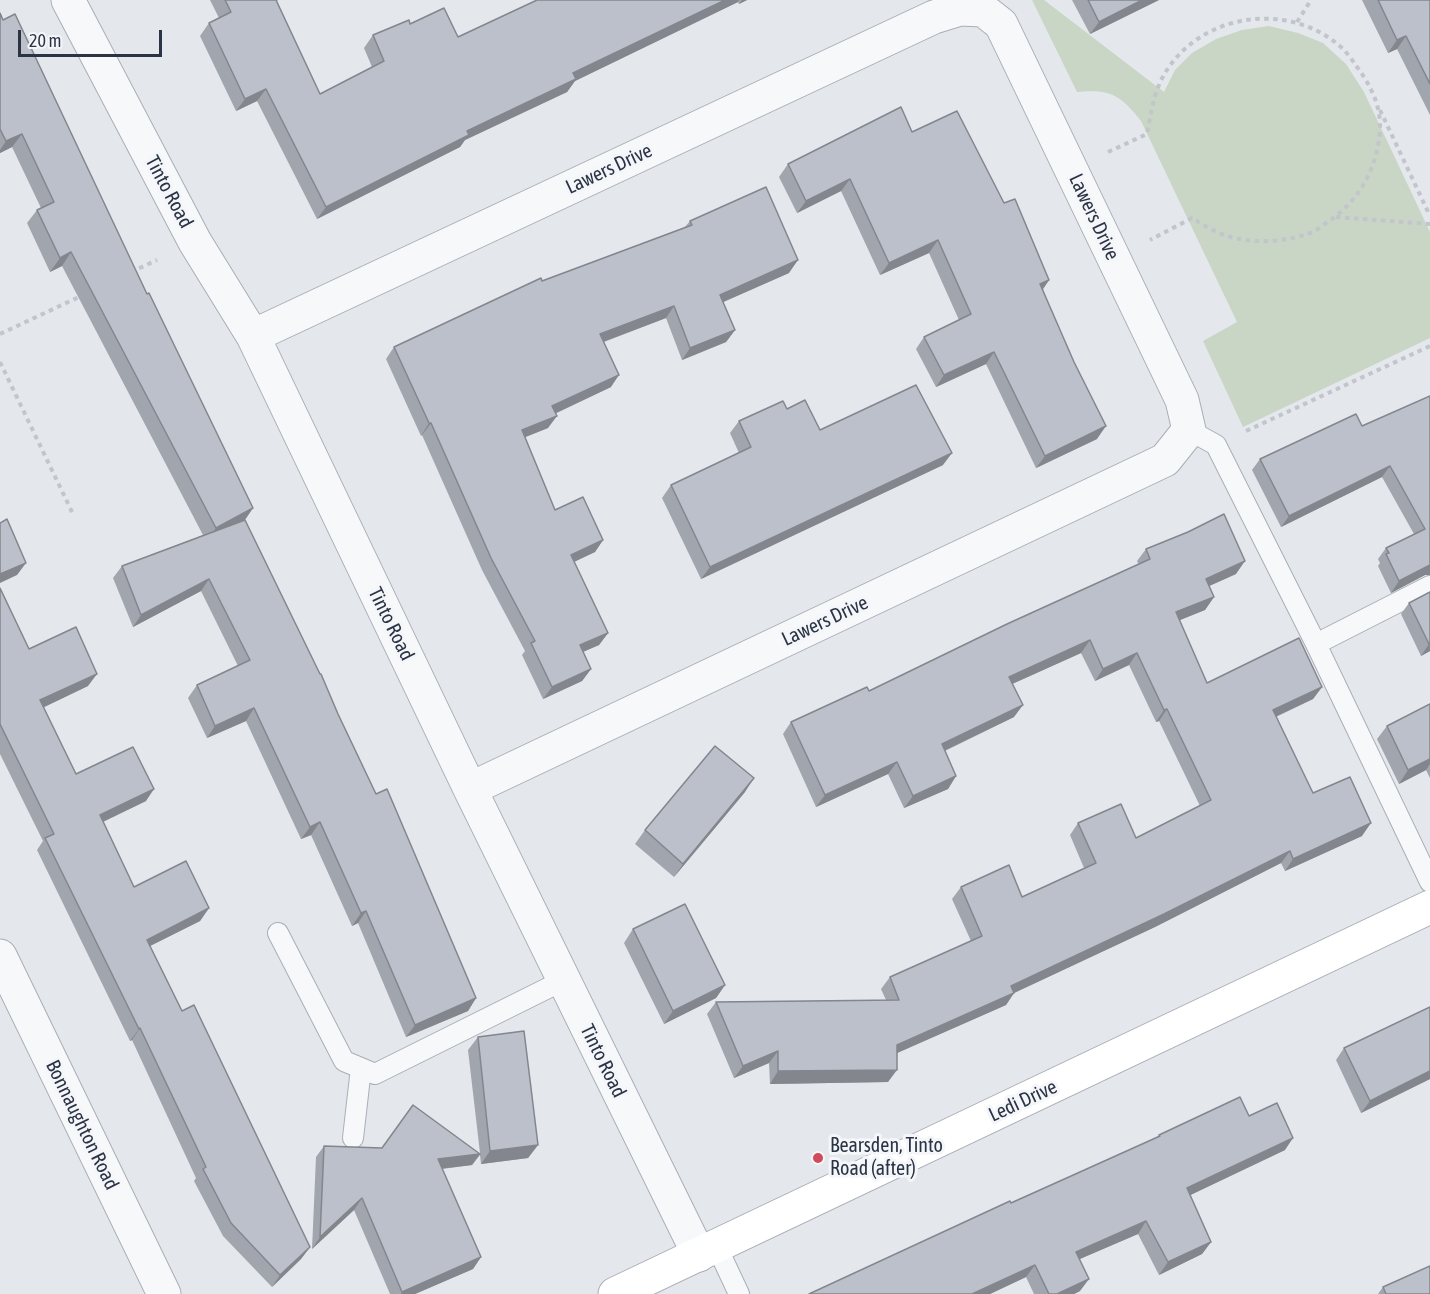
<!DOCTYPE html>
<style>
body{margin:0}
#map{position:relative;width:1430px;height:1294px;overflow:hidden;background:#e4e7ec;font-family:"Asap Condensed",sans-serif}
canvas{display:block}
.scale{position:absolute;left:18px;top:30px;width:144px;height:27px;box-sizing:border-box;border:3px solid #2b3445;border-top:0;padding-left:8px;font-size:18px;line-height:21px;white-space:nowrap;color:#2b3445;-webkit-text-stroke:4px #f4f6f9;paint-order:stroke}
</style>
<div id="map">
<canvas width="1430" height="1294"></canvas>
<div class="scale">20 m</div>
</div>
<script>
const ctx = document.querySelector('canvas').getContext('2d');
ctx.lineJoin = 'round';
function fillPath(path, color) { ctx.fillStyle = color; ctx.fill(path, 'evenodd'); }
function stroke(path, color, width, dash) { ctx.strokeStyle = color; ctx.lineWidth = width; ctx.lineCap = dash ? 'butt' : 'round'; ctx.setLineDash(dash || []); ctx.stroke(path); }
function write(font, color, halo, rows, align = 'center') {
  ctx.font = font + ' "Asap Condensed",sans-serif'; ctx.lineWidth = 6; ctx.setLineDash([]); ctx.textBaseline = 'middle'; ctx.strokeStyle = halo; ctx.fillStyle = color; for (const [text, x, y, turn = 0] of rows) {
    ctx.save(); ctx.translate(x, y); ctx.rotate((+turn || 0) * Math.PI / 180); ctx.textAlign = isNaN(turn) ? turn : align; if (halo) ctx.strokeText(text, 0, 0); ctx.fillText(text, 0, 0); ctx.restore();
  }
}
fillPath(new Path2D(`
 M1032,0h12l120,92 11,-22 17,-17 24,-14 26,-9 27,-4 29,7 25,10 23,21 18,28 66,140v106l-187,89 -40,-86 34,-19 -96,-201c-21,-26 -30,-32 -64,-29z`), '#c9d6c5');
const lane = new Path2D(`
 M1189,430l27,15 100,199 114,238
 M1316,644l114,-58
 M278,933l66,128 31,13 189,-94
 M353,1138l8,-70
 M717,1247l22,47`);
const street = new Path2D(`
 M68,0l127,242 58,94 217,453 229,466
 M253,336l681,-319 26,-8 23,1 18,14 181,376 7,30 -24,30 -695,329
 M0,956l164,338`);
const secondary = new Path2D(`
 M615,1294l815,-387`);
stroke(lane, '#a9aeb7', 22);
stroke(street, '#a9aeb7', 35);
stroke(secondary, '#a9aeb7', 35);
stroke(new Path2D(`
 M1297,22l14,-22
 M1380,110l50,106
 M1108,152l39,-18c4,-21 7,-43 18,-61 37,-61 126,-73 178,-24 5,5 10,12 14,18 23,31 29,57 17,94 -8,25 -24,46 -45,60 -6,4 -13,10 -19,12 -27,10 -59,11 -86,2 -11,-4 -22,-11 -32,-17l-42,22
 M1336,217l94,7
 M131,272l26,-12
 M0,334l81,-38
 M0,362l73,152
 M1246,431l184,-85`), '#c2c5cb', 4, [4.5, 4.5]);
stroke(lane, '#f7f8fa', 20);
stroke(street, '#f7f8fa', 33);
stroke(secondary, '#fff', 33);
fillPath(new Path2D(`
 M210,0h69l-3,1 44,93 52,-27 -8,-19 9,-13 37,-11 48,13 79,-37h210l-8,4 -1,-2 -163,79 -8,11 -102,48 -5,7 -143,72 -60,-118 -21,10 -36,-75 9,-13 10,-5z
 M1072,0h87l-69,34z
 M1362,0h68v115l-33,-66 -9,4z
 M0,13l147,281 106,214 -8,12 131,274 100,204 -8,13 -62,26 -48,-114 -6,3 -41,-91 -10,4 -55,-118 -39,17 -19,-40 9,-13 41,-19 -37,-75 -68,36 -20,-49 9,-12 81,-31 -141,-269 -12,6 -23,-49 10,-13 4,-2 -29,-61 -12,6z
 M912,132l92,71 45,77 -6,9 54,150 -61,29 -50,-104 -50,23 -20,-38 8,-12 35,-17 -30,-67 -49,22 -39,-84 -44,22 -18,-36 9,-13z
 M690,221l99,52 -66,29 12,28 -9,12 -44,18 -16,-42 -62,24 7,45 -56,26 -7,15 -23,9 30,73 48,30 -8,12 -21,10 34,71 -9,12 -16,7 8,17 -9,12 -39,18 -21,-44 3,-4 -43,-81 -60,-135 -1,1 -35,-77 8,-12 148,-66 143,-54z
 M1430,396l-5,179 -34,18 -13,-27 2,-3 -2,-4 8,-11 28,-14 -32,-57 -101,50 -29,-57 8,-11 102,-33z
 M787,409l33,21 123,35 -242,114 -39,-81 9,-13 68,-32 -9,-20 9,-12z
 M1146,549l90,25 -27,12 5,11 -9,13 -26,10 28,63 115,4 -9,12 -37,18 37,76 49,43 -77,35 -4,-8 -126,64 -141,66 -8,12 -109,48 -9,29 -118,2 -1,-21 -35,15 -27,-64 9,-12 170,-2 -5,-11 9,-12 81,-36 -19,-42 9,-12 61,10 62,-29 -14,-33 8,-12 58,15 64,-32 -41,-85 -3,1 -27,-57 -34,16 -14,-28 -69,31 2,33 -69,34 11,25 -8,13 -44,19 -16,-34 -72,33 -33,-73 8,-12 78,-31 270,-126 -2,-4z
 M0,588l29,61 59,37 -45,21 33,67 70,27 -43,21 31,65 75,21 -9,13 -50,25 32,65 128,236 -9,12 -29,28 -49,-51 -29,-55 2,-3 -64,-138 -2,1 -93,-191 6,-9 -43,-87z
 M1430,592v59l-9,5 -20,-42 8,-11z
 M1430,704v74l-4,-8 -27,14 -22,-45 10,-13z
 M745,792l-71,85 -39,-33 10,-14z
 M633,929l92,56 -9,13 -52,26 -40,-81z
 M1430,1007v72l-69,34 -25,-53 8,-12z
 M478,1037l60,108 -10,13 -47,6 -1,-9 -8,10 -30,4 39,88 -8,12 -58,25h-25l-36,-84 -42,39 4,-92 8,-11 156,7 -12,-103z
 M1249,1116l36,34 -95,45 21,47 -9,12 -43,21 -21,-41 -58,25v32l-6,3h-40l-8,-17 -36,17h-181l348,-157 2,-2z
 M1383,1287l47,7h-52z`), '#a1a5ae');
fillPath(new Path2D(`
 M725,0h14l-1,2 -163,79 -8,11 -102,48 -5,7 -143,72 9,-12 247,-134z
 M742,0h5l-8,4z
 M1142,0h17l-69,34 9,-12z
 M1406,36l-9,13 -9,4 9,-13z
 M266,89l-9,12 -21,10 9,-12z
 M22,134l-10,13 -12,6v-3l6,-9z
 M850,179l-9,12 -44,22 9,-12z
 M938,240l-9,13 -49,22 9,-12z
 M71,252l-9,14 -12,6 10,-14z
 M798,260l-9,13 -77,34 8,-12z
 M1049,280l-8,12 -1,-8z
 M674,306l-8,12 -74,28 8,-12z
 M735,330l-9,12 -44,18 8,-12z
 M994,352l-8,12 -50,23 8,-12z
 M619,375l-8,12 -67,32 8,-13z
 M557,416l-9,12 -35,14 9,-12z
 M429,423h2l-9,12 -1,1z
 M1106,426l-9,13 -61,29 9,-12z
 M952,453l-9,12 -242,114 9,-12z
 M1390,466l-8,11 -101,50 8,-11z
 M253,508l-9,13 -38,20 10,-13z
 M603,540l-8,12 -32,15 8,-12z
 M1245,561l-9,13 -38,17 8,-12z
 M26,563l-9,12 -17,8v-9z
 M1430,565v10h-5l-34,18 8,-12z
 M209,579l-8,12 -68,36 8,-12z
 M1214,597l-9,13 -37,15 8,-13z
 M608,633l-9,12 -28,12 9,-12z
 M1090,640l-9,13 -80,36 8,-12z
 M1430,643v8l-9,5 8,-12z
 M1137,653l-8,12 -34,16 8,-12z
 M591,669l-9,12 -39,18 9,-12z
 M97,674l-9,12 -56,27 8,-13z
 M1322,687l-9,12 -49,23 9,-12z
 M1023,705l-9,12 -81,39 9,-12z
 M254,708l-8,13 -39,17 8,-12z
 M1167,709l-8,12 -3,1 8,-12z
 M1430,759v5l-4,6 -27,14 9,-14z
 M897,762l-9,12 -72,33 9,-12z
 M956,776l-8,13 -44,19 9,-12z
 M754,778l-9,14 -71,85 9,-13z
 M154,789l-8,12 -54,26 8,-12z
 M320,822l-9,13 -10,4 9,-12z
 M1371,823l-9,13 -77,35 8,-12z
 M1290,851l-9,12 -126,64 -141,66 -8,12 -118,52 9,-12 114,-59z
 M209,908l-9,13 -62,31 9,-12z
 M366,911l-8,12 -6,3 9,-13z
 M725,985l-9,13 -52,26 9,-13z
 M476,998l-8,13 -62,26 9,-12z
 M140,1028l-8,12 -2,1 9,-12z
 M778,1051l-9,12 -35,15 9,-12z
 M897,1070l-9,12 -118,2 8,-13z
 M1430,1071v8l-69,34 9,-12z
 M1293,1138l-8,12 -107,51 9,-13z
 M538,1145l-10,13 -47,6 9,-13z
 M480,1154l-8,11 -42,5 8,-11z
 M362,1198l-8,12 -42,39 8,-12z
 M1146,1221l-8,13 -70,30 8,-12z
 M1211,1242l-9,12 -43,21 9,-13z
 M310,1247l-9,12 -29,28 8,-12z
 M481,1257l-8,12 -58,25h-14l1,-2z
 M1035,1265l-9,12 -36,17h-18z
 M1089,1279l-9,12 -6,3h-17z`), '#83868d');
const building = new Path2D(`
 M225,0h51l44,94 64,-33 -11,-26 36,-15 1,4 34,-16 14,29 79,-37h188l-152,73 3,6 -109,52 2,4 -143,72 -60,-118 -21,10 -36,-76 22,-11z
 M1088,0h54l-43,22z
 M1378,0h52v84l-24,-48 -9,4z
 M0,13l3,7 12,-6 132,280 2,-1 104,215 -37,20 -145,-276 -11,6 -23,-48 17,-8 -32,-68 -16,7 -6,-12z
 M901,107l11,25 45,-21 47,92 11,-4 34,81 -9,4 34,78 32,64 -61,30 -51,-104 -50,23 -20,-38 47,-23 -33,-74 -49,23 -39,-84 -44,22 -18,-37z
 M766,187l32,73 -78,35 15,35 -45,18 -16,-42 -74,28 19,41 -67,31 5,10 -35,14 33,80 28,-13 20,43 -32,15 37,78 -28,12 11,24 -39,18 -21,-44 4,-2 -44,-83 -60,-135h-2l-35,-76 147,-69 1,3 150,-56 -2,-4z
 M916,385l36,68 -242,114 -39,-82 80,-38 -12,-26 44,-20 4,8 18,-9 15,30z
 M1430,396v169l-31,16 -13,-27 3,-1 -3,-5 39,-19 -35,-63 -101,50 -29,-57 96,-45 6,12z
 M1224,514l21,47 -39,18 8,18 -38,15 31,71 92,-45 23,49 -49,23 40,83 37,-16 21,46 -78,36 -3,-8 -126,63 -153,72 3,7 -117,52v25l-119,1v-20l-35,15 -27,-64 183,-2 -9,-23 92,-41 -21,-49 48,-22 13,32 74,-34 -18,-40 43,-19 15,34 75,-38 -44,-91 -3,1 -27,-57 -34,16 -13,-29 -81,37 14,28 -81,39 14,32 -43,20 -16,-34 -72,33 -34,-73 76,-35 2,4 138,-67 143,-65 -4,-10 42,-17z
 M7,519l19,44 -26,11v-51z
 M245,520l75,154h1l17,40 38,80 11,-5 89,209 -61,27 -49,-114 -5,2 -41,-91 -10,5 -56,-119 -39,18 -18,-41 53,-25 -41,-81 -68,36 -19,-49z
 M0,588l29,61 47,-22 21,47 -57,26 36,74 57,-27 21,42 -54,26 34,72 52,-26 23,47 -62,32 35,71 12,-6 116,242 -30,28 -49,-52 -28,-54 3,-2 -66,-139 -1,1 -94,-191 9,-4 -54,-110z
 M1430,592v51l-1,1 -20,-41z
 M1430,704v55l-22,11 -21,-44z
 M715,746l39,32 -71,86 -38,-34z
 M685,904l40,81 -52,26 -40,-82z
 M1430,1007v64l-60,30 -26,-53z
 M524,1031l14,114 -48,6 -12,-114z
 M1240,1097l9,19 28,-13 16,35 -106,50 24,54 -43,20 -22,-41 -70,31 13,27 -32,15h-8l-14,-29 -63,29h-163l201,-93 1,2 149,-67 -1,-1z
 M413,1105l67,49 -42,5 43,98 -79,35 -40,-94 -42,39 4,-91 58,2z
 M1430,1266v28h-44l-3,-7z`);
fillPath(building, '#bbc0ca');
stroke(building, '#83868d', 1.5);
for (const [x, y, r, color] of [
 [818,1158,6,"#d1495b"]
]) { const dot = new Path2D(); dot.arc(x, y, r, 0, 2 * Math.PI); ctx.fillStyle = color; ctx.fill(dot); stroke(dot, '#f4f6f9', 2); }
write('20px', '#2b3445', '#f4f6f9', [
 ["Lawers Drive",609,169,-25],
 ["Tinto Road",169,192,62],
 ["Lawers Drive",1094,217,65],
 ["Lawers Drive",825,621,-25],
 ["Tinto Road",391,624,64],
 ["Tinto Road",603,1061,64],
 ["Ledi Drive",1023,1101,-25],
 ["Bonnaughton Road",82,1125,64]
]);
write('20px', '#2b3445', '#f4f6f9', [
 ["Bearsden, Tinto",830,1146],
 ["Road (after)",830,1169]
], 'left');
</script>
